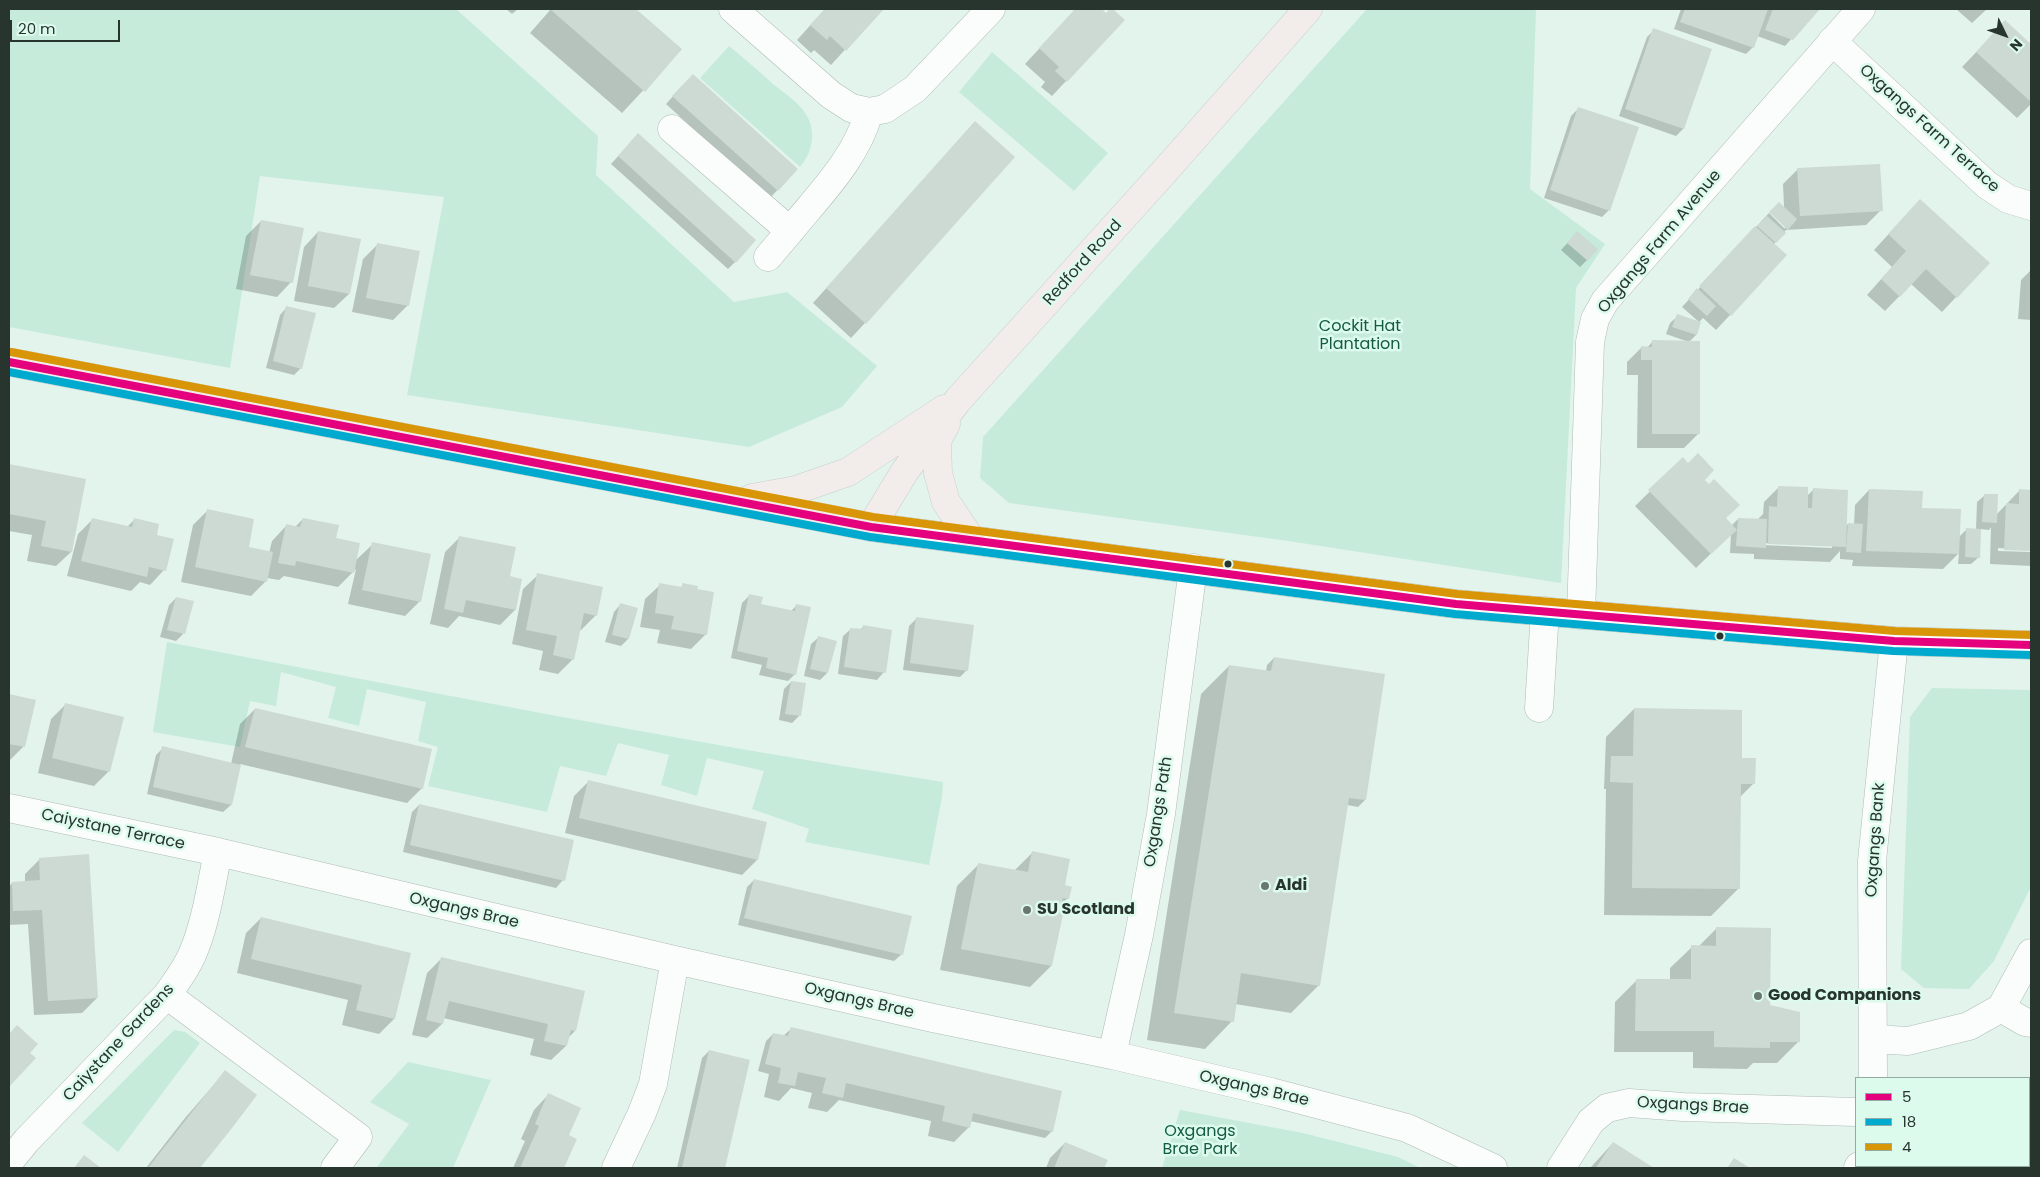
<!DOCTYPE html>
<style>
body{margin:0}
#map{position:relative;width:2040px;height:1177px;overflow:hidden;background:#e3f4ec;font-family:Poppins,sans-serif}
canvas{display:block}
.frame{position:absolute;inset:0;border:10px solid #28342e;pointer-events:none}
.legend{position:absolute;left:1855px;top:1077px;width:175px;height:90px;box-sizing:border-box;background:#dcfbed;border:1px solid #94aba1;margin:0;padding:6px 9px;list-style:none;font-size:15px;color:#28342e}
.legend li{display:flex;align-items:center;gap:10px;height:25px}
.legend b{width:25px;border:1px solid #94aba1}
.north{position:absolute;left:1980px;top:10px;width:50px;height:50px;-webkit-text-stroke:4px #dcfbed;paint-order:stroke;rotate:132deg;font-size:14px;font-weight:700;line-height:20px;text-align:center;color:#28342e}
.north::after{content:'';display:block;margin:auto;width:18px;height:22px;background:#28342e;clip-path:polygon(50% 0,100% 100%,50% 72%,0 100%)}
.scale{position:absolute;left:10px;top:20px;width:110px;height:22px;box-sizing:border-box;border:2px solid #28342e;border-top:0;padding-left:6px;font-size:15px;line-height:18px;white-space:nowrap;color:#28342e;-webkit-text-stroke:4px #dcfbed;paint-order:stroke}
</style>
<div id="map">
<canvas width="2040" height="1177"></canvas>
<div class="frame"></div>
<ul class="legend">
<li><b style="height:6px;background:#e5007d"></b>5</li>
<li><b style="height:6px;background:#00a9ce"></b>18</li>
<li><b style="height:6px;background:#d89507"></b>4</li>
</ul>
<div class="north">N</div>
<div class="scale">20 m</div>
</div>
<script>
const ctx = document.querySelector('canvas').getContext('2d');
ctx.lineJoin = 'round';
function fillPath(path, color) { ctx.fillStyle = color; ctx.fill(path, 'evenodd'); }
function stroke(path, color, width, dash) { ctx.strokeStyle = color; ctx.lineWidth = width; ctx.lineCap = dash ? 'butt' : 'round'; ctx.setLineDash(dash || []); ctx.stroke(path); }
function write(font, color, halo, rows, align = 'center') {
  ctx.font = font + ' Poppins,sans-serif'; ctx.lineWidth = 5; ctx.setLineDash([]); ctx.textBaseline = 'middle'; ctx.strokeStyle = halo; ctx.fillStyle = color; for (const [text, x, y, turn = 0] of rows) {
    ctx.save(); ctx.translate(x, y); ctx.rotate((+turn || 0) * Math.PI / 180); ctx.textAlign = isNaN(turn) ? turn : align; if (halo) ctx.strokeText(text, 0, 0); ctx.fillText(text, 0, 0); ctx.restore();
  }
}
fillPath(new Path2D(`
 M9,9h447l142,127 -2,39 138,127 53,-10 90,74 -35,41 -93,40 -342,-52 37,-198 -184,-21 -30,192 -221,-41z
 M1367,9h169l-6,180 75,55 -29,44 -15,295 -273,-42 -279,-38 -29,-25 3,-41z
 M729,46c15,12 30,25 44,38 10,8 22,16 30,26 14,17 11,41 -3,57l-100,-89z
 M992,52l116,101 -34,38 -115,-99z
 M167,642c258,49 516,100 776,140l-1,15 -13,68 -124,-23 4,-13 -57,-20 12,-38 -57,-13 -10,38 -36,-11 8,-30 -51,-12 -12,33 -46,-10 -13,46 -119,-26 10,-39 -20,-6 8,-39 -59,-13 -8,37 -31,-8 8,-31 -55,-15 -5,34 -26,-5 -10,46 -87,-15z
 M1932,688l99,2v197l-37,74 -25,28 -45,-1 -23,-19 9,-252z
 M174,1030l11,2 15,11 -82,109 -36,-29z
 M408,1062l83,18 -38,88 -76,-1 32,-43 -39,-22z
 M1180,1110l123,23 95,24 22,11h-258z`), '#c6ebdb');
fillPath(new Path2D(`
 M506,9h12l-6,5z
 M551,9h83l47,41 -59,63 -92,-80z
 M825,9h57l-51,56 -17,-15 -3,3 -14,-13z
 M1076,9h24l6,5 5,-5 12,11 -71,76 -11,-9 4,-5 -20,-18z
 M1681,9h137l-33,37 -28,-10 -4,11 -7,7 -72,-25z
 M1956,9h31l-15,14z
 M2005,22l26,24v58l-14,14 -55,-51z
 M1654,30l56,19 -27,80 -7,7 -57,-20 28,-79z
 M686,82l111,87 -27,29 -104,-94z
 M1579,108l30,102 -7,7 -58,-19 27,-82z
 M975,122l-110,201 -14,15 -38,-35z
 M631,142l104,120 -7,7 -117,-105z
 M1797,170l84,40 -15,15 -80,5 -12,14 11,11 -55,60 -14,15 -13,-12 -4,4 -17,-15 87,-94 16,16 -2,-45z
 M1920,200l68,63 -46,49 -31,-28 -26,27 -18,-16 25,-28 -18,-17z
 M261,221l30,61 -14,15 -41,-8 10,-53z
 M318,232l31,62 -15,14 -40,-7 10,-54z
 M1577,233l10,27 -7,7 -19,-17z
 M378,244l30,61 -15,15 -41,-8 11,-53z
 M2031,270v50l-13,-1 3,-39z
 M287,307l14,61 -7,7 -28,-7 14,-53z
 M1678,316l22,7 -4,12 -7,7 10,91 -15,15h-47l1,-73h-11v-13l15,-15 5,1 6,-7h33l-20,-7 4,-11z
 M1683,459l20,21 21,38 7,8 7,-7 19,1 6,-6 1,-12 15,-15 28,9 6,-6 32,37 3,-3 6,1 1,-20 14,-15 52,19 37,29 9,-9 9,1 1,-28 8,-7 11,20 24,-25 11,1v59l-33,-2v3l33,1v14l-41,-2 1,-37 -2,3 -9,-1 -1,28 -8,7h-13l1,-11 -16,16 -91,-3 1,-6 -13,-1v-8l-10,11 -76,-3v-5l-24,-1 1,-19 -35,34 -61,-62zM1762,543l70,3v2l-70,-3z
 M9,465l75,15 -13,72 -15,14 -29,-5 5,-26 -23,-4z
 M208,510l39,38 22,5 3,-12 14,-15 9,1 8,-8 32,20 20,22 18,-17 47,57 -15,15 -57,-12 8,-35 -18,18 -54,-11 -5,4 -12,-2 -1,3 -15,15 -70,-14 12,-57z
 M93,519l34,8 7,-7 21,16 9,34 -14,15 -10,-3 -9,9 -64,-15 11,-42z
 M460,537l49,40 12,3 -6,30 -15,15 -41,-9 -11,12 -18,-4 15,-72z
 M538,575l58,40 -15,15h-2l-6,29 -15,15 -19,-4 4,-19 -31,-7 11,-55z
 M660,585l20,3 3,-3 23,49 -15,15 -34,-6 3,-13 -20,-3 5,-28z
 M750,595l10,10 30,7 7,-7 -2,69 -7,7 -29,-6 3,-10 -31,-7 11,-55z
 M176,598l7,36 -7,7 -16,-4 9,-32z
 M621,604l7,35 -7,7 -16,-4 9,-30z
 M916,619l51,51 -7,7 -57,-7 6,-44z
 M863,627l21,45 -7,8 -39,-6 5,-38 8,-7 9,1z
 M819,637l8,36 -7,7 -16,-4 7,-32z
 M1274,658l91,142 -7,7 -11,-2 -28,180 -28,28 -56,-9 -3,17 -27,28 -58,-9 54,-346 28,-28 37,6 1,-7z
 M791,682l8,34 -7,7 -13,-3 5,-31z
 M9,695l25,6 -11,46 -14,14z
 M66,704l43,67 -15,15 -56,-13 13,-54z
 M255,709l167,79 -15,15 -167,-39 -9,41 -8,7 -76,-18 9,-39 7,-7 68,16 9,-40z
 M1634,709l120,74 -14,14 -2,92 -27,27 -107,-1 2,-126h-2l2,-52z
 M588,782l177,41 -8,37 -15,15 -177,-42 9,-37z
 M419,805l144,75 -7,8 -153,-36 9,-40z
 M1032,853l32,33 4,12 -8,8 -9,60 -21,21 -90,-17 17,-84 22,-22 35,7z
 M40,859l57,139 -15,15 -48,2 -6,-91 -19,1v-38l3,-4 13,-1v-8z
 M754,880l148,74 -8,7 -156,-36 9,-38z
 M261,918l148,36 -15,65 -15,15 -37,-9 6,-25 -111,-27 9,-40z
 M1717,928l51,78 30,36 -21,21h-24l-6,6 -54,-1v-16h-79l1,-50 22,-22h33v-12l22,-21h6z
 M442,958l133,73 -7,7 -2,8 -15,14 -21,-5 4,-16 -91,-21 -1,6 -15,14 -15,-3 15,-62z
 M17,1027l11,26 6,5 -25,27v-50z
 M791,1029l261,102 -7,7 -75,-17 -1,6 -15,15 -26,-6 3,-15 -92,-21 -12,12 -19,-4 4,-15 -21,-5 -12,13 -15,-4 5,-23 -11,-3 8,-30 7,-7 10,2z
 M709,1051l40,9 -25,108h-47l25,-110z
 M225,1072l30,23 -57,73h-52l39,-50z
 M548,1095l19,41 8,4 -13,28h-49l12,-27 -4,-2 13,-29z
 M1065,1143l41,18 -3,7h-57l4,-10z
 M1613,1143l39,25h-62z`), '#0003');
fillPath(new Path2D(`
 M552,9h84l46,40 -37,43 -94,-82z
 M825,9h59l-38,42 -16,-15 -3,4 -17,-15z
 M1075,9h27l4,4 4,-4h3l12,11 -58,62 -12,-11 4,-4 -20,-19z
 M1685,9h83l-14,39 -74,-26z
 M1773,9h47l-27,31 -28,-10z
 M2005,20l26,24v58l-55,-50z
 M1653,28l59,21 -28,80 -59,-20z
 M693,74l105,95 -20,22 -106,-95z
 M1578,107l61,20 -29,84 -60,-21z
 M975,121l40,36 -149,167 -40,-36z
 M638,133l118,107 -20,23 -118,-107z
 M1880,164l3,47 -83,5 -3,-48z
 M1920,199l70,64 -33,35 -31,-29 -26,28 -19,-18 25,-28 -18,-17z
 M1779,202l18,17 -9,11 -19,-18z
 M1767,216l19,17 -10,10 -19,-17z
 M261,220l43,8 -11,55 -43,-8z
 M1755,226l32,29 -56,61 -32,-30z
 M318,231l43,8 -11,55 -42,-8z
 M1577,231l21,18 -10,12 -21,-18z
 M377,243l43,8 -11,55 -43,-8z
 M1697,288l19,18 -9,10 -19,-17z
 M286,306l30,7 -14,56 -29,-8z
 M1677,314l24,8 -4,13 -25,-8z
 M1652,340l48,1v93h-48v-74h-11v-14l11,1z
 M1698,453l16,17 -9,10 4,4 5,-5 26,26 -14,13 11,12 -26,24 -63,-64 35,-33 5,6z
 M9,464l77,15 -14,73 -31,-6 5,-25 -37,-7z
 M1778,486l30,1v21h4l1,-20 35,2 -2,57 -78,-3 1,-38 8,1z
 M1869,489l54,2 -1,17 39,1 -2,45 -93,-3z
 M2019,489l12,1v61l-27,-1 2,-47 13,1z
 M1984,494h14l-1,29 -15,-1z
 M207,509l47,10 -5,28 24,5 -6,30 -72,-15z
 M92,518l40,9 2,-9 25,6 -2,11 17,4 -8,32 -17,-4 -2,10 -66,-16z
 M303,518l36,7 -3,13 24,5 -6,30 -58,-12 -1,5 -17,-3 8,-39 14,3z
 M1738,518l29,1 -1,29 -30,-2z
 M1848,523l15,1 -2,29 -15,-1z
 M1966,528l15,1 -1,29 -15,-1z
 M459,536l57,11 -6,29 12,3 -6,31 -50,-10 -3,13 -19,-4z
 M372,542l59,12 -10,48 -59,-12z
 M537,573l66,14 -6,29 -13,-3 -10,47 -21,-5 4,-19 -31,-6z
 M659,583l23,4v-4l16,3 -1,3 17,3 -7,43 -36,-6 3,-13 -19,-3z
 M749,594l14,3 -2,7 34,7 1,-7 15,3 -15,68 -30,-7 2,-10 -31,-7z
 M176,597l18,4 -9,33 -18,-4z
 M620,603l18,5 -9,31 -17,-4z
 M916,617l58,8 -6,46 -58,-8z
 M863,625l29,5 -6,43 -42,-6 6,-39 13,1z
 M818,636l19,5 -9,32 -18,-4z
 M1274,657l111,17 -19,126 -17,-2 -29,188 -79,-13 -7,49 -60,-9 55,-348 42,6z
 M791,681l15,2 -5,33 -16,-2z
 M9,694l27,6 -11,47 -16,-3z
 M65,703l59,14 -14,55 -58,-14z
 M255,708l177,41 -9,40 -178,-42z
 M1634,708l108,2v48h14l-1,26h-14l-1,105 -108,-1 1,-105 -23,-1 1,-26h22z
 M162,746l79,19 -9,40 -79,-18z
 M588,780l179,42 -9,38 -179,-42z
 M419,804l155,36 -9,41 -155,-36z
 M1032,851l38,8 -5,26 7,2 -3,12 -6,-1 -1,3v4h3l-13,61 -91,-17 17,-86 50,9z
 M89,854l9,144 -50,3 -6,-91 -29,1 -1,-29 28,-2 -1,-22z
 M754,879l158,37 -9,39 -159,-37z
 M261,917l150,36 -16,66 -39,-9 6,-25 -111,-26z
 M1716,927l55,1 -1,77 30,7v30h-30v6l-56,-1v-16h-79l1,-52h55v-34l25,1z
 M441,957l144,34 -9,40 -5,-1 -4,16 -23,-5 4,-17 -99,-23 -6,23 -17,-4z
 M17,1025l21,19 -8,9 6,5 -27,29v-53z
 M791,1027l271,64 -9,41 -80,-19 -3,15 -28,-7 3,-15 -99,-23 -3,15 -21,-5 4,-15 -28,-6 -3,14 -17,-3 3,-15 -16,-4 8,-31 15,3z
 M709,1050l41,10 -25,108h-43z
 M225,1070l32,25 -25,33 -32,40h-52z
 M548,1093l33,15 -12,27 8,4 -13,29h-44l19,-42 -4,-2z
 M1065,1142l43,18 -4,8h-50z
 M1613,1142l41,26h-58z
 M84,1155l17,13h-27z
 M1734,1158l16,10h-23z`), '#ccdad3');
const minor = new Path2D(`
 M733,9l98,86 20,13 18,4 16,-3 30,-20 76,-80
 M1832,41l155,144 21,14 23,7
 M672,129l118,102 -22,26
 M790,231c30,-37 66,-72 79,-119
 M871,527l585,77 438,37 137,4
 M1581,615l9,-273 5,-23 10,-18 256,-292
 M1539,708l6,-97
 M9,808l209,44 457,108 258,58 179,37 159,37 136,36 86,40
 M167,995l191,142 -23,31
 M2001,1008l24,14 6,1
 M1873,1039l35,2 61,-15 32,-18 30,-55
 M1112,1055l27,-120 22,-121 32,-246
 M1873,1078l-1,-217 22,-220
 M9,1162l18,-22 140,-145c9,-13 19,-26 25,-40 14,-32 19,-69 26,-103
 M616,1168l26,-55 11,-29 22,-124
 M1561,1168l30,-47 16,-13 22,-5 54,4 173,5
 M1858,1168l1,-2`);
const major = new Path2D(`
 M9,362l862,165 34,-56 53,-71 206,-228 144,-163
 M946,424l-9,17 1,32 8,29 25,37
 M752,498l44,-8 52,-18 96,-63`);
stroke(minor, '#aebbb4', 29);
stroke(major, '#c6ceca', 29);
stroke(minor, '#fbfdfc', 28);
stroke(major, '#f2edeb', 28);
stroke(new Path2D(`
 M9,362l862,165 585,77 438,37 137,4`), '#e5007d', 8);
stroke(new Path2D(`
 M9,372l861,165 585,77 438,37 138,4`), '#00a9ce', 8);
stroke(new Path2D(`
 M11,352l862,165 584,77 438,37 136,4`), '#d89507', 8);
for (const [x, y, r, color] of [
 [1228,564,4.5,"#28342e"],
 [1720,636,4.5,"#28342e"],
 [1265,886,5,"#697770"],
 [1027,910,5,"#697770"],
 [1758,996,5,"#697770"]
]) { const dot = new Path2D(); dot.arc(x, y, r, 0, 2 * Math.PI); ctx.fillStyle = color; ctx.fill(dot); stroke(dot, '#dcfbed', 2); }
write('16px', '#28342e', '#dcfbed', [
 ["Oxgangs Farm Terrace",1929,129,42],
 ["Oxgangs Farm Avenue",1660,242,-50],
 ["Redford Road",1083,263,-48],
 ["Oxgangs Path",1159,812,-81],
 ["Caiystane Terrace",113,830,12],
 ["Oxgangs Bank",1876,840,-86],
 ["Oxgangs Brae",464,911,13],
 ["Oxgangs Brae",859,1001,13],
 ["Caiystane Gardens",119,1043,-47],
 ["Oxgangs Brae",1254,1089,13],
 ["Oxgangs Brae",1693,1106,3]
]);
write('16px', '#155b44', '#dcfbed', [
 ["Cockit Hat",1360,327],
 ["Plantation",1360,345],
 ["Oxgangs",1200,1132],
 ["Brae Park",1200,1150]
]);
write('bold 16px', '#28342e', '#dcfbed', [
 ["Aldi",1275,886],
 ["SU Scotland",1037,910],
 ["Good Companions",1768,996]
], 'left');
</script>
